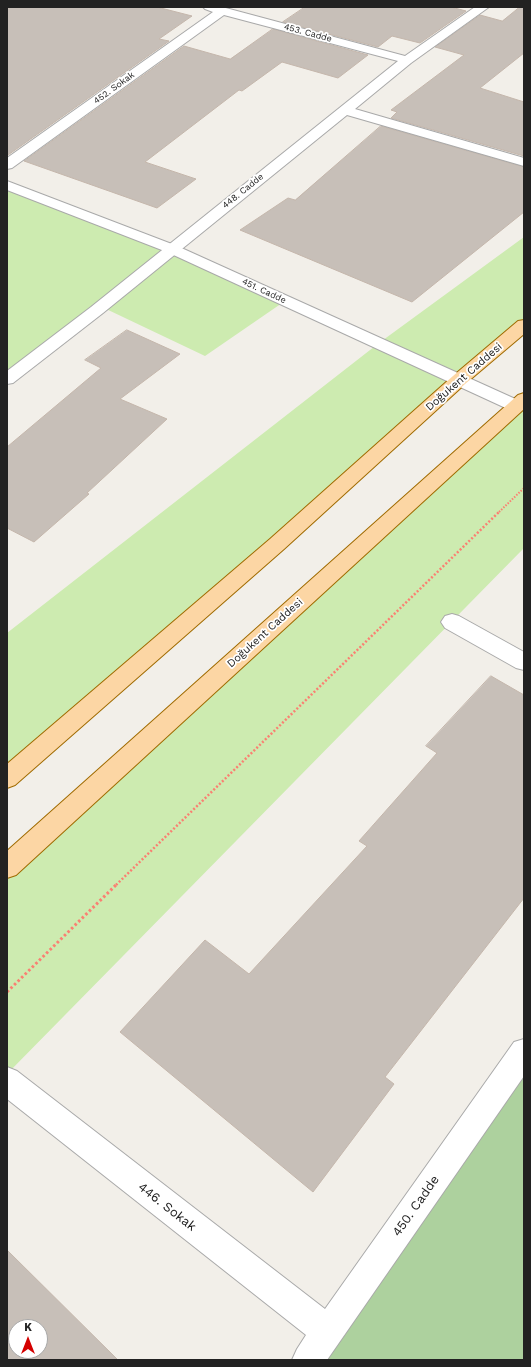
<!DOCTYPE html>
<meta charset="utf-8">
<style>
body{margin:0}
#map{position:relative;width:531px;height:1367px;overflow:hidden;background:#f2efe9;font-family:"Work Sans",sans-serif}
canvas{display:block}
.frame{position:absolute;inset:0;border:8px solid #222;pointer-events:none}
.north{position:absolute;left:8px;top:1319px;width:40px;height:40px;box-sizing:border-box;background:#fff;border:1px solid #a7a7a7;border-radius:50%;rotate:0deg;font-size:11px;font-weight:700;line-height:16px;text-align:center;color:#222}
.north::after{content:'';display:block;margin:auto;width:14px;height:18px;background:#d40000;clip-path:polygon(50% 0,100% 100%,50% 72%,0 100%)}
</style>
<div id="map">
<canvas width="531" height="1367"></canvas>
<div class="frame"></div>
<div class="north">K</div>
</div>
<script>
const ctx = document.querySelector('canvas').getContext('2d');
ctx.lineJoin = 'round';
function fillPath(path, color) { ctx.fillStyle = color; ctx.fill(path, 'evenodd'); }
function stroke(path, color, width, dash) { ctx.strokeStyle = color; ctx.lineWidth = width; ctx.lineCap = dash ? 'butt' : 'round'; ctx.setLineDash(dash || []); ctx.stroke(path); }
function write(font, color, halo, rows, align = 'center') {
  ctx.font = font + ' "Work Sans",sans-serif'; ctx.lineWidth = 3.5; ctx.setLineDash([]); ctx.textBaseline = 'middle'; ctx.strokeStyle = halo; ctx.fillStyle = color; for (const [text, x, y, turn = 0] of rows) {
    ctx.save(); ctx.translate(x, y); ctx.rotate((+turn || 0) * Math.PI / 180); ctx.textAlign = isNaN(turn) ? turn : align; if (halo) ctx.strokeText(text, 0, 0); ctx.fillText(text, 0, 0); ctx.restore();
  }
}
fillPath(new Path2D(`
 M7,185l278,116 -80,55 -101,-48 -97,71z
 M524,237v88l-517,451v-143l372,-290z
 M524,399v149l-517,526v-207z`), '#cdebb0');
fillPath(new Path2D(`
 M524,1052v308h-216z`), '#add19e');
const building = new Path2D(`
 M7,7h150l35,9 -33,23 10,2 -161,114z
 M305,7h146l15,4 -46,32 -28,-7 -14,11 -95,-25z
 M520,7h4v46l-44,35 44,14v54l-133,-38 6,-6 -6,-2 73,-55 -29,-8 45,-32 22,6z
 M273,29l95,26 -30,23 -56,-16 -40,29 -3,-1 -94,72 51,17 -39,29 -133,-47 160,-115 46,13z
 M381,126l143,41v45l-112,90 -172,-72 48,-32 7,2z
 M127,330l53,24 -60,45 47,20 -80,74 2,1 -55,48 -27,-14v-81l94,-79 -16,-8z
 M491,676l33,19v203l-139,179 9,7 -81,108 -193,-160 85,-92 44,34 118,-128 -8,-5 78,-88 -11,-7z
 M7,1250l111,110h-111zM16,1327h24v24h-24z`);
fillPath(building, '#c7bfb8');
stroke(building, '#c4b6ab', 1);
const minor = new Path2D(`
 M203,7h19l183,49 70,-49h14l-78,56 -56,46 169,49v8l-177,-51 -244,198 -90,70 -6,1v-13l84,-64 307,-246 -174,-46 -212,153 -5,1v-11l206,-146 -8,-3z
 M452,614l7,2 65,36v18l-8,-2 -71,-40 -4,-6 4,-6z
 M524,1039v37l-197,284h-35l5,-11 9,-14 -299,-236v-32l10,4 308,238 189,-267z`);
const tertiary = new Path2D(`
 M7,181l170,65 345,156 2,5 -2,3 -6,2 -6,-2 -343,-158 -160,-62z`);
const primary = new Path2D(`
 M524,320v14l-59,50 -181,165 -269,236 -8,3v-24l263,-225 183,-163 65,-55z
 M524,393v16l-508,466 -9,3v-27l511,-456z`);
stroke(minor, '#a9a9a9', 2);
stroke(tertiary, '#a9a9a9', 2);
stroke(primary, '#a06b00', 2);
stroke(new Path2D(`
 M499,512l25,-24`), '#fa8072', 2, [1.5, 1.5]);
stroke(new Path2D(`
 M116,885l384,-374`), '#fa8072', 2.5, [2, 2]);
stroke(new Path2D(`
 M7,992l110,-108`), '#fa8072', 3, [2.5, 2.5]);
fillPath(minor, '#fff');
fillPath(tertiary, '#fff');
fillPath(primary, '#fcd6a4');
write('9px', '#222', '#fff', [
 ["453. Cadde",308,33,15],
 ["452. Sokak",114,88,-36],
 ["448. Cadde",243,191,-39],
 ["451. Cadde",264,291,25]
]);
write('11px', '#222', '#fff', [
 ["Doğukent Caddesi",464,377,-41],
 ["Doğukent Caddesi",265,633,-42]
]);
write('13px', '#222', '#fff', [
 ["450. Cadde",416,1206,-55],
 ["446. Sokak",167,1207,38]
]);
</script>
